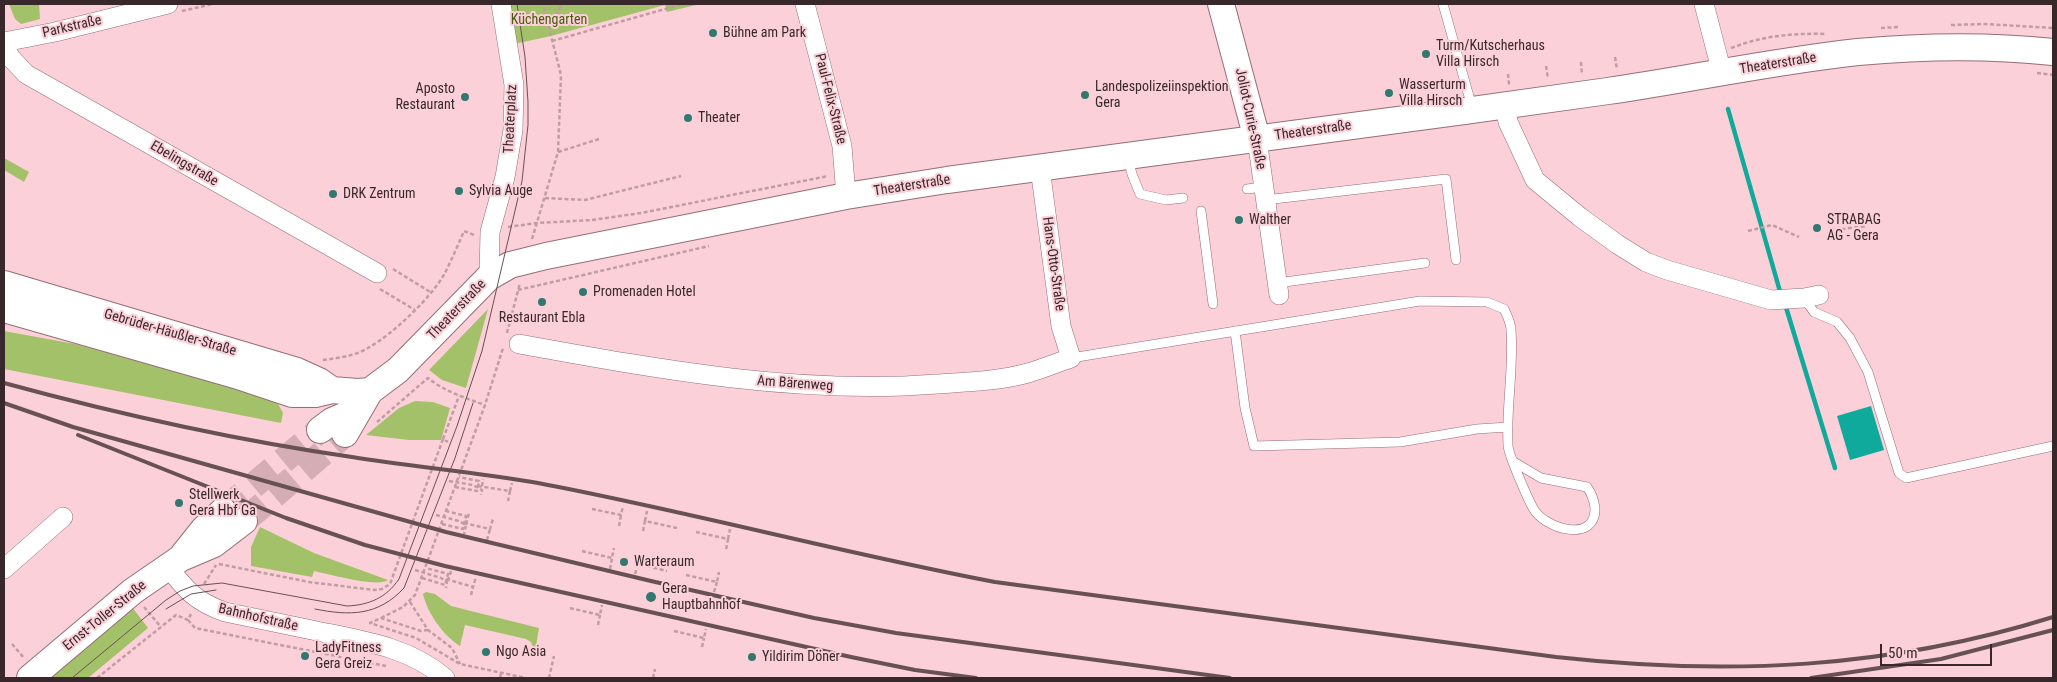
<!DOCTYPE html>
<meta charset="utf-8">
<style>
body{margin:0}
#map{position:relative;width:2057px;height:682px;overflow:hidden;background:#fcd0d8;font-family:"Roboto Condensed",sans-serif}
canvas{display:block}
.frame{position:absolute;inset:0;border:5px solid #38282b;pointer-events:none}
.scale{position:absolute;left:1880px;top:644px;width:112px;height:22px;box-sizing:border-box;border:2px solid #38282b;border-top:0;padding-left:6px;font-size:15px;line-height:18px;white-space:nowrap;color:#38282b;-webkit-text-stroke:4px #fcd0d8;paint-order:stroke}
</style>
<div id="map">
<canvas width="2057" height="682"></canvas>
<div class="frame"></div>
<div class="scale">50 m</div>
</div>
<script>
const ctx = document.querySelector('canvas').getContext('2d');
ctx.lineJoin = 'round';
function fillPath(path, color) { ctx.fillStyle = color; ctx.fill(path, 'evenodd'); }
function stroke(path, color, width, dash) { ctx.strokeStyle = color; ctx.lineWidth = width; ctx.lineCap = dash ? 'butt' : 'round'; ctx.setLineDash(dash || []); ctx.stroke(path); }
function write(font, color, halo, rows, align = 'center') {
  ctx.font = font + ' "Roboto Condensed",sans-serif'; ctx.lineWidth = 4; ctx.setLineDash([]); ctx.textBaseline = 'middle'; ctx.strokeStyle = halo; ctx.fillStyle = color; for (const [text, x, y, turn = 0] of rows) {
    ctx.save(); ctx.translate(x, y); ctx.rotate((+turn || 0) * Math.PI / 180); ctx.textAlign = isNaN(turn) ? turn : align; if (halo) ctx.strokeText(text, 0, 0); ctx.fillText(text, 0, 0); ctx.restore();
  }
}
fillPath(new Path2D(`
 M9,4h30l1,15 -19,5 -6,-5z
 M504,4h196l-33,8 -2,-7 -114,31 -37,8z
 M4,158l25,14 -5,10 -20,-12z
 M488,309l-22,79 -24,-8 -13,-10z
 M4,331l71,13 167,45 36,15 5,9 -2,10 -277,-54z
 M415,401l18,1 17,6 -9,32h-32l-43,-5 33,-27z
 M260,527l54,26 74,27c-10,8 -59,-6 -74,-9l-2,6 -61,-11v-19z
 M426,592l9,2 16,12 88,22 -4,24 -4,-10 -5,-3 -61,-14 -5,21c-18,-12 -32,-32 -37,-52z
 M132,607l16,21 -60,50h-40z`), '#a3c168');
fillPath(new Path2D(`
 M1871,406l13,44 -34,10 -13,-44z`), '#0faa9c');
stroke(new Path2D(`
 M1728,109l53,186
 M1785,304l50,164`), '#0faa9c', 4.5);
stroke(new Path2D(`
 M223,511l97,-81
 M244,521l101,-87`), '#d5aeb5', 26, [26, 13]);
const lane = new Path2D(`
 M1443,4l29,103
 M1128,159l4,15 8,20 26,6 17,-2
 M1247,189l16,-2
 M1265,200l181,-21 10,81
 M1201,211l12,93
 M1277,283l148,-20
 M1804,298l10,14 23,10 13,16 18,34 31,101 7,5 147,-32
 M1235,331l10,77 9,38 146,-4 77,-13 31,-2
 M1071,358l349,-57 67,1 17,7c3,6 7,14 7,21 3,38 -5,77 -3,115 0,9 20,54 25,63 11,21 63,36 62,0 -1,-9 -3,-14 -8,-21l-46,-9 -27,-16`);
const street = new Path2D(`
 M805,4l37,142 4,50
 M1704,4l18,69
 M4,42l6,15 16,17 351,199
 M4,42l51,-10 113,-28
 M1505,105l3,17 27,58 45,37 37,27 29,18 21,8 104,30 33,-2 15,-3
 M1257,139l22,156
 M489,277l1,-45 15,-55 8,-47 1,-45 -13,-81
 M519,344c138,25 278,51 418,40 30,-2 62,-3 91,-11 14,-4 28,-10 43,-15l-10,-32 -21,-158
 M168,567c18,23 28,35 57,45 29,6 58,12 87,18 47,10 96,16 133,48
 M4,569l59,-52`);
const secondary = new Path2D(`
 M1221,4l36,135
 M4,284l293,87 22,10 13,9
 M4,309l231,66 57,19h23l17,-4 25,2 13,-1
 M320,430l12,-9 26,-11
 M345,434l25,-43 28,-21 91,-93 21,-12 36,-9 300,-60 101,-16c221,-29 441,-58 661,-89 83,-12 166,-30 250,-39 65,-6 130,-7 195,0
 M183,555l20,-25 20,-19
 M30,678l103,-87 48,-33 33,-14 30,-23`);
stroke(lane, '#956e76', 10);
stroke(street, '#956e76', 20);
stroke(secondary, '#956e76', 28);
stroke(new Path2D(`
 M182,11l31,-7
 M1951,25l34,-1 68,4
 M549,26l8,-12 5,-10
 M1881,28l17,-1
 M552,41l131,-37
 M1731,48c31,-12 61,-15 95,-14
 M1615,57l2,13
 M1581,62l1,13
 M1546,66l2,13
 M2037,73l16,2
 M1508,74l1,11
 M558,152l41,-13
 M545,198l40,2 96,-24
 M508,227l29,-4 55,-3 49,-7 187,-37
 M1835,230l31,-4
 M1748,231l24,-6 27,12
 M532,239l26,-87 3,-77 -18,-71
 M393,269l39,24
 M380,289l35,21
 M518,290l191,-44
 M507,333l13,-50
 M323,360c15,-2 32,-4 45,-12 25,-14 63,-50 77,-75 7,-14 13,-28 19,-42l10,4
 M377,422l51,-44c16,13 37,20 57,27
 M443,439l16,-43
 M449,481l24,4 9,5 -1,5
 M478,486l32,5 -2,10
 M482,486l1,-7
 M455,487l22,4 2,-10 -20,-4
 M510,491l2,-8
 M592,509l29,6 2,-9
 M436,515l23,6 7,4 -2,9
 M645,521l2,-10
 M464,523l26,6 3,-10
 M442,524l21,5 3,-13 -20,-5
 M466,524l3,-11
 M619,526l2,-11
 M643,531l2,-10 32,7
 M696,532l32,7 -2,11
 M728,539l2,-10
 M487,540l3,-11
 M582,551l30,7 2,-10
 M640,554l-2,10 29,7
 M219,564l90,18 65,8 8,-1 8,-5 53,-145 5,3
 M610,569l2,-11
 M415,570l26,8 6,4 -1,6
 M635,574l3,-10
 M686,575l31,7 2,-10
 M422,578l23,7 3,-11 -22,-6
 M446,579l27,8 3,-10
 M448,581l3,-10
 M204,584l12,-19
 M714,592l3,-10
 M471,595l2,-8
 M410,602l18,28 24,18 8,16
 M144,607l17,20
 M570,608l30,7 2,-10
 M381,618l22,-11 12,-12 70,-190 18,-57
 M188,620l7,8 191,38
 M598,625l2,-10
 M428,630l-7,1 -40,-13 -11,5 46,15 44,26 66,14
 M674,631l30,7 2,-9
 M12,644l12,14
 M702,647l2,-9
 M97,678l79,-63 12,5 3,-6
 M500,678l1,-5
 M549,678l5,-22
 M653,678l2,-9`), '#c09da3', 2.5, [4, 2.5]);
stroke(lane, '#fff', 9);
stroke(street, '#fff', 19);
stroke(secondary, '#fff', 26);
stroke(new Path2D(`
 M166,609l25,-15 25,-4
 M315,609c35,7 63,7 89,-21l51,-130 18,-55
 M72,678l94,-78 14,-9 13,-5 29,-3 125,23c22,-1 39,-8 52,-27l58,-153 25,-75 40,-170 6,-56v-23l-3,-45 -8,-53`), '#685155', 1);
stroke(new Path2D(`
 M4,383c114,31 230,57 348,74 61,10 124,15 186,26 153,29 304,70 457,99l561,75c172,19 331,12 497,-40
 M4,403l69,24 373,105 205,49 163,37 82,15 334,45
 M78,435l208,83 79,27 80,21 406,91 64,13 61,8
 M1811,678l130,-19 112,-29`), '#685155', 4);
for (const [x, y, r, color] of [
 [713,33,5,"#327870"],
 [1426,54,5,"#327870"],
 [1389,93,5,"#327870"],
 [1085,95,5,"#327870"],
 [465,97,5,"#327870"],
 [688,118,5,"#327870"],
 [459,191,5,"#327870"],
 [333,194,5,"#327870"],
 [1239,220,5,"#327870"],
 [1817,228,5,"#327870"],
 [583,292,5,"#327870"],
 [542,302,5,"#327870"],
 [179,503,5,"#327870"],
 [624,562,5,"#327870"],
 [651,597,6,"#327870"],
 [486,652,5,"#327870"],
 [305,656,5,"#327870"],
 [752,657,5,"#327870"]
]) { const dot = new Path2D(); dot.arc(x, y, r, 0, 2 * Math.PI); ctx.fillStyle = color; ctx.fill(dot); stroke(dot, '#fcd0d8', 2); }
write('14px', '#465c0c', '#fcd0d8', [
 ["Küchengarten",549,20]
]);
write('14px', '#38282b', '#fcd0d8', [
 ["Parkstraße",72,27,-13],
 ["Theaterstraße",1778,64,-9],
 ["Paul-Felix-Straße",830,99,76],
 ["Theaterplatz",511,119,-87],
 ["Joliot-Curie-Straße",1250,119,78],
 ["Theaterstraße",1313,131,-8],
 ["Ebelingstraße",184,164,30],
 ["Theaterstraße",912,186,-9],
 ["Hans-Otto-Straße",1053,264,82],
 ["Theaterstraße",457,310,-46],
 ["Gebrüder-Häußler-Straße",170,333,16],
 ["Am Bärenweg",795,384,4],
 ["Ernst-Toller-Straße",105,616,-39],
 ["Bahnhofstraße",258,618,13]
]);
write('14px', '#38282b', '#fcd0d8', [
 ["Bühne am Park",723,33],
 ["Turm/Kutscherhaus",1436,46],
 ["Villa Hirsch",1436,62],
 ["Wasserturm",1399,85],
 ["Villa Hirsch",1399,101],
 ["Landespolizeiinspektion",1095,87],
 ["Gera",1095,103],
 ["Aposto",455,89,"right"],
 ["Restaurant",455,105,"right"],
 ["Theater",698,118],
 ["Sylvia Auge",469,191],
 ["DRK Zentrum",343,194],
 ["Walther",1249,220],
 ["STRABAG",1827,220],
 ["AG - Gera",1827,236],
 ["Promenaden Hotel",593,292],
 ["Restaurant Ebla",542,318,"center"],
 ["Stellwerk",189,495],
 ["Gera Hbf Ga",189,511],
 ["Warteraum",634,562],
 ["Gera",662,589],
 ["Hauptbahnhof",662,605],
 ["LadyFitness",315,648],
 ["Gera Greiz",315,664],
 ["Ngo Asia",496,652],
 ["Yildirim Döner",762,657]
], 'left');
</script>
